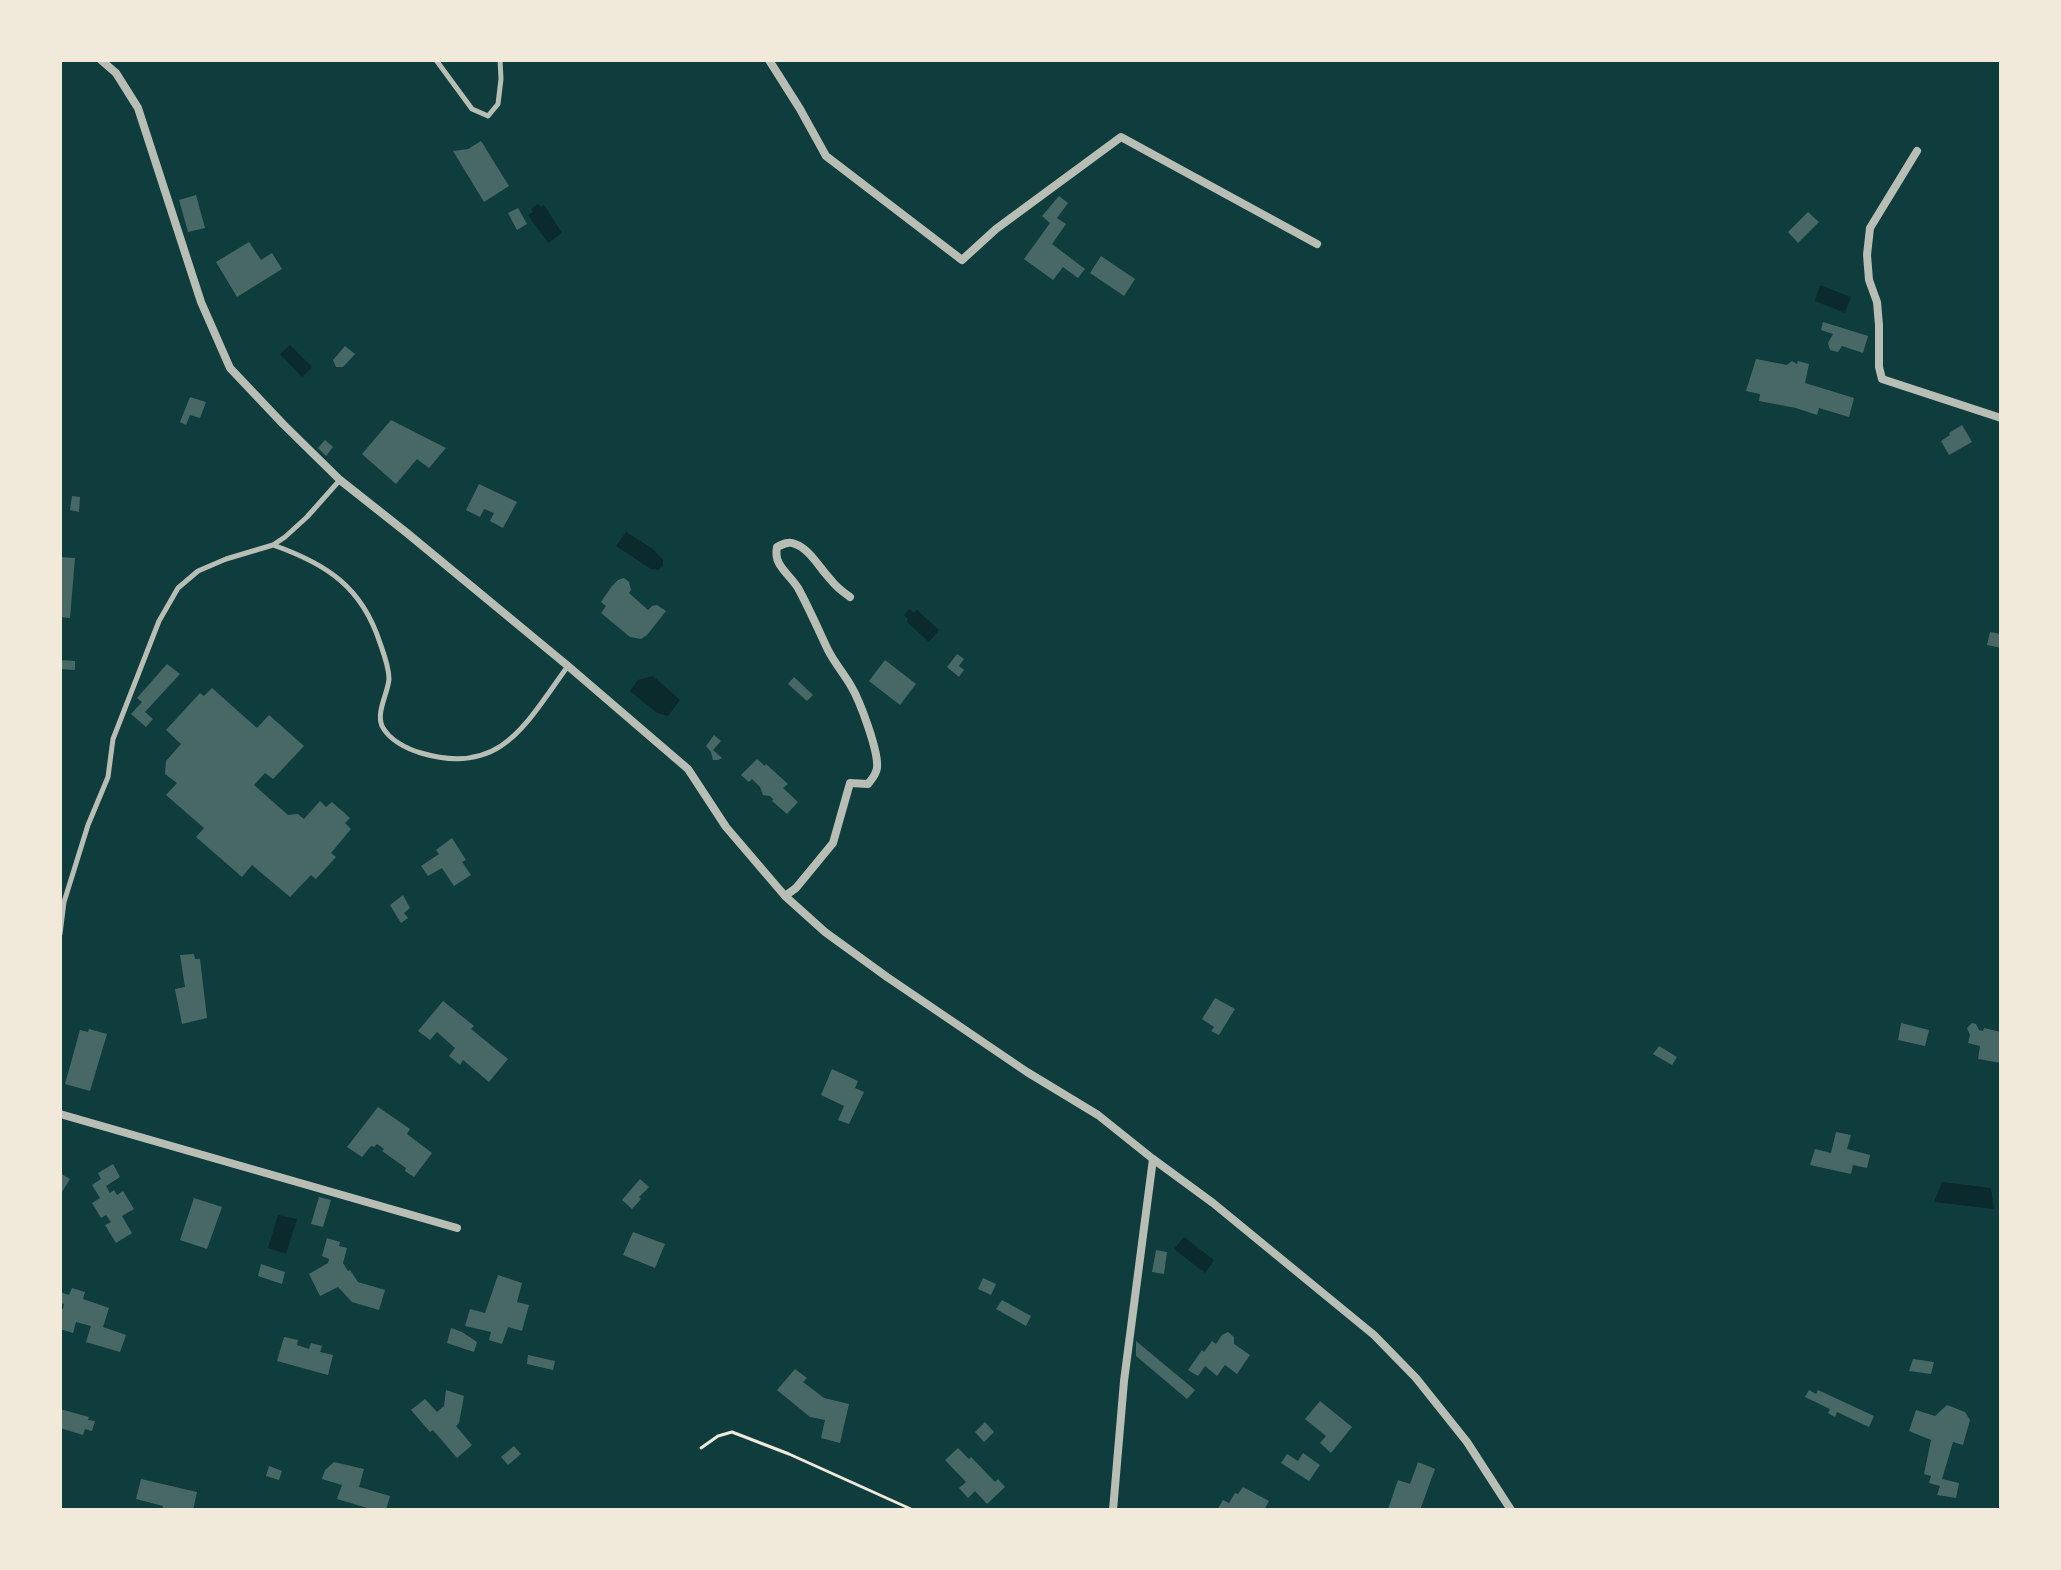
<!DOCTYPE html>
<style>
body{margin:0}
#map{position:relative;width:2061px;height:1570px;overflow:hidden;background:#0f3d3e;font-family:Signika,sans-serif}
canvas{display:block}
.frame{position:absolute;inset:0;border:62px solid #f1e9da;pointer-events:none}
</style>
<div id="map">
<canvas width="2061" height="1570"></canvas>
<div class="frame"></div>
</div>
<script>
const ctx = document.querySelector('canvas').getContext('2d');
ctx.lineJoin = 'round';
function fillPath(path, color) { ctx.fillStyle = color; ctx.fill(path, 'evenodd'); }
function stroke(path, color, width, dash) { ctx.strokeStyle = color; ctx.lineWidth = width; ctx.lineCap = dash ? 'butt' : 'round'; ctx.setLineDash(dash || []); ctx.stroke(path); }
fillPath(new Path2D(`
 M538,204l3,3 3,-2 18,28 -14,10 -20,-28 5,-3 -2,-3z
 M1820,285l31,12 -6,16 -30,-12z
 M290,345l22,22 -10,10 -22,-23z
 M626,532l27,17 10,11v6l-5,4 -7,-1 -35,-23z
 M909,609l5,4 3,-3 22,20 -10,12 -22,-20 1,-3 -4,-4z
 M653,676l27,24 -12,16 -11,-3 -27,-22 8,-11z
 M1942,1182l49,6 3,21 -60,-7z
 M278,1215l19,4 -11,35 -18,-6z
 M1184,1237l30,23 -9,13 -31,-24z`), '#0a2a2b');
fillPath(new Path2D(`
 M481,141l28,45 -25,16 -31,-51 15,-2z
 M196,195l9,33 -17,4 -9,-32z
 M1059,196l9,7 -11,15 9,6 -14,20 33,25 -7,9 -15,-11 -10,13 -29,-21 26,-36 -8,-7z
 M518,208l9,16 -10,6 -9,-17z
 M1808,212l11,10 -21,21 -10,-11z
 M249,242l12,18 11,-7 10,16 -45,28 -21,-35z
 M1101,256l34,23 -11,17 -34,-23z
 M1823,322l45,14 -5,17 -21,-7 -4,6 -8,-2 -2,-7 5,-9 -12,-4z
 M345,346l10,8 -12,13h-7l-3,-7z
 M1756,359l31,6 5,-4 5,3 1,-3 11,3 -4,19 49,15 -5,19 -30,-9 -2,7 -21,-7 -37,-7 1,-7 -14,-3z
 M190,397l16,5 -6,16 -10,-3 -4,10 -6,-3z
 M391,420l55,28 -17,20 -12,-9 -21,25 -34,-30z
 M1962,425l10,17 -23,13 -8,-14 9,-6 -1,-2z
 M325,440l8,7 -7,9 -8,-8z
 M479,484l38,18 -14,26 -13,-7 4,-8 -10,-4 -4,8 -14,-7z
 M72,496l8,1 -1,15 -9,-2z
 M60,557l15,1 -5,60 -10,-1z
 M624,578l5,4 2,8 -2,3 19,17 4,-4 5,-1 9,6 -19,24 -6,4 -11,-2 -29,-24 5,-7 -5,-4 11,-16 6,-6z
 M1990,632l11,2v14l-14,-3z
 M957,654l7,5 -5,7 5,4 -5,7 -12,-10z
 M60,660l15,1v9l-15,-1z
 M885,660l31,24 -16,21 -31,-24z
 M167,664l13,10 -35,38 8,7 -7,8 -15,-13 11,-12 -5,-4z
 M794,677l19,18 -6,6 -19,-17z
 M212,688l45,40 12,-13 35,31 -31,33 -8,-6 -11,12 34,30 10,-1 6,5 16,-18 6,6 6,-5 18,16 -5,5 6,6 -20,24 5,4 -20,22 -5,-4 -21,22 -38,-32 -10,12 -46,-40 8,-9 -38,-33 11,-12 -12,-9 1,-13 15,-17 -15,-14 34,-37 4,3z
 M714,735l7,6 -8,9 9,8 -4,2h-5l-2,-8 -5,-6z
 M757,759l8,7 1,-2 22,20 -5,4 15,14 -11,12 -15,-13 1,-2 -3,-3 -7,-1 -3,-8 -8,-8 -3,3 -8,-7z
 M452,838l14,22 -4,2 9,13 -17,11 -12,-18 -14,8 -7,-10 18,-12 -3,-4z
 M403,895l7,13 -6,5 4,5 -7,5 -11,-18z
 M194,954l1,5h5l7,59 -25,6 -7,-35 10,-2 -5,-32z
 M1215,998l20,11 -16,26 -8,-4 3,-4 -12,-8z
 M443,1001l31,25 -3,3 37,30 -19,23 -26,-22 -3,5 -11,-9 6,-8 -18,-16 -7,8 -12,-9z
 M1901,1023l28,7 -4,16 -27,-6z
 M1972,1023l4,1 3,6 4,1 1,-3 17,4v31l-23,-4 2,-13 -12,-3 2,-8 -3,-7z
 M89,1029l18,5 -17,57 -25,-7 15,-54 8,2z
 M1659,1046l18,11 -5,8 -19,-11z
 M832,1069l26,12 -3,7 9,4 -15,32 -11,-4 6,-14 -23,-11z
 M378,1107l32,22 -3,5 25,19 -18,24 -9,-6 1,-3 -24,-17 2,-2 -7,-5 -3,3 -3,-1 -9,11 -15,-10z
 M1836,1132l15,3 -4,14 23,6 -3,13 -14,-3 -2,9 -41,-9 5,-16 16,4z
 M113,1164l7,13 -14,9 4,7 4,-3 3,5 6,-4 11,18 -12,7 10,17 -16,10 -11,-18 6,-3 -5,-7 -5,3 -9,-15 8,-5 -8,-13 9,-6 -3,-6z
 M60,1173l10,6 -10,16z
 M640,1179l9,8 -10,10 2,2 -9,10 -10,-9z
 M319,1197l12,3 -8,27 -12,-3z
 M194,1198l28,9 -15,42 -27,-9z
 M633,1232l32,12 -10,24 -32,-13z
 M327,1238l13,4 -1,4 8,2 -4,15 5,8 2,-1 8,12 27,8 -6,20 -27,-8 -14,-15 -18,9 -11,-22 19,-11 1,-4 -7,-3z
 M1156,1250l11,2 -3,22 -12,-2z
 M261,1264l24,8 -3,12 -24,-8z
 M498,1275l24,8 -5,19 12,3 -7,26 -14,-4 -6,17 -13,-4 2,-8 -26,-6 5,-17 15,4z
 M983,1278l13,6 -5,11 -13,-6z
 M72,1288l13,4 -2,7 26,9 -6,19 23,8 -6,17 -34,-10 5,-16 -15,-4 -3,11 -13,-4v-21l3,1 1,-5 -4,-1v-11l9,3z
 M1002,1300l29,16 -5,10 -30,-17z
 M451,1328l11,4 15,10 -3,10 -27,-9z
 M1228,1332l6,5v7l16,11 -13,19 -12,-9 -8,11 -12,-10 -7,10 -10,-6 14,-20 2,2 8,-11 4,3 6,-9z
 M284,1337l14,3 -1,5 12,4 2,-6 11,3 -2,6 13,3 -5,20 -51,-14z
 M1136,1341l59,49 -8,9 -51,-43z
 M528,1355l27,6 -2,9 -26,-6z
 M1913,1359l21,3 -3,12 -22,-3z
 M795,1369l12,9 -4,4 21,16 25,6 -9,39 -19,-5 4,-18 -15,-3 -33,-27z
 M446,1390l18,6 -5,27 -3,3 16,19 -15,13 -24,-28 -3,2 -19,-22 14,-11 12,13 7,-6z
 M1809,1390l7,4 2,-4 56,26 -5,11 -32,-15 -2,5 -7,-4 2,-4 -25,-12z
 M1320,1401l32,26 -21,26 -11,-10 6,-7 -21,-17z
 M1947,1405l18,7 5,8 -7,25 -10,-3 -11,37 17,4 -3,15 -19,-3 3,-9 -11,-3 2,-7 -7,-2 7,-34 -22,-9 7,-21 19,6z
 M60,1409l29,8 -1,3 7,1 -3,10 -7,-2 -2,6 -23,-7z
 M985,1422l9,10 -10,10 -9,-10z
 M514,1446l7,8 -13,11 -7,-8z
 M958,1448l11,11 2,-2 24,25 3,-3 7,8 -18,17 -12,-13 -7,7 -9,-10 7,-6 -21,-22z
 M1303,1453l17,12 -11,16 -28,-18 6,-9 11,7z
 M334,1462l30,7 -5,18 31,9 -4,14h-12l-37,-11 5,-14 -20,-6 3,-9z
 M1418,1462l17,7 -15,41 -32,-1 10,-29 12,4z
 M269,1466l13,5 -3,9 -13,-4z
 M141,1479l56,13 -4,18h-31l1,-4 -27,-7z
 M1243,1487l26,14 -5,9h-47l6,-10 6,3 6,-10 3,1z`), '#486865');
stroke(new Path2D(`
 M701,1448l17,-12 14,-4 57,22 124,56`), '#f1e9da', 3);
stroke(new Path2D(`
 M436,60l36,49 16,7 10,-12 3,-25 -1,-19
 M273,545c54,19 89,42 107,98 4,11 9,24 9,36 -1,14 -13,33 -7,47 7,14 25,23 39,27 81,24 105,-30 147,-87
 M60,934l4,-32 24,-77 20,-48 5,-38 46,-118 19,-33 20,-17 28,-12 47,-14 12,-8 22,-20 32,-36`), '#b8beb3', 5);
stroke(new Path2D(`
 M101,60l15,13 22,35 63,194 29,66 53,56 57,56 67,53 161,133 120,103 38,58 59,69 40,36 62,45 140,95 71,43 55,44 60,44 161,132 42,43 51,64 44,68
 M769,60l31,49 26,47 136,104 34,-31 125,-92 196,107
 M1917,151l-47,77 -3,27 2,25 8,22 2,23v42l3,12 119,39
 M785,896l11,-8 37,-45 17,-60 18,1c4,-5 8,-9 9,-16 2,-16 -17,-67 -26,-82 -7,-12 -17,-24 -23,-36 -10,-21 -19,-42 -30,-62 -9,-15 -25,-22 -21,-41 6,-3 12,-6 18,-3 15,5 25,25 36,36 5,7 12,12 19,17
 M60,1114l397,114
 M1113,1510l11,-129 29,-222`), '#b8beb3', 8);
</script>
